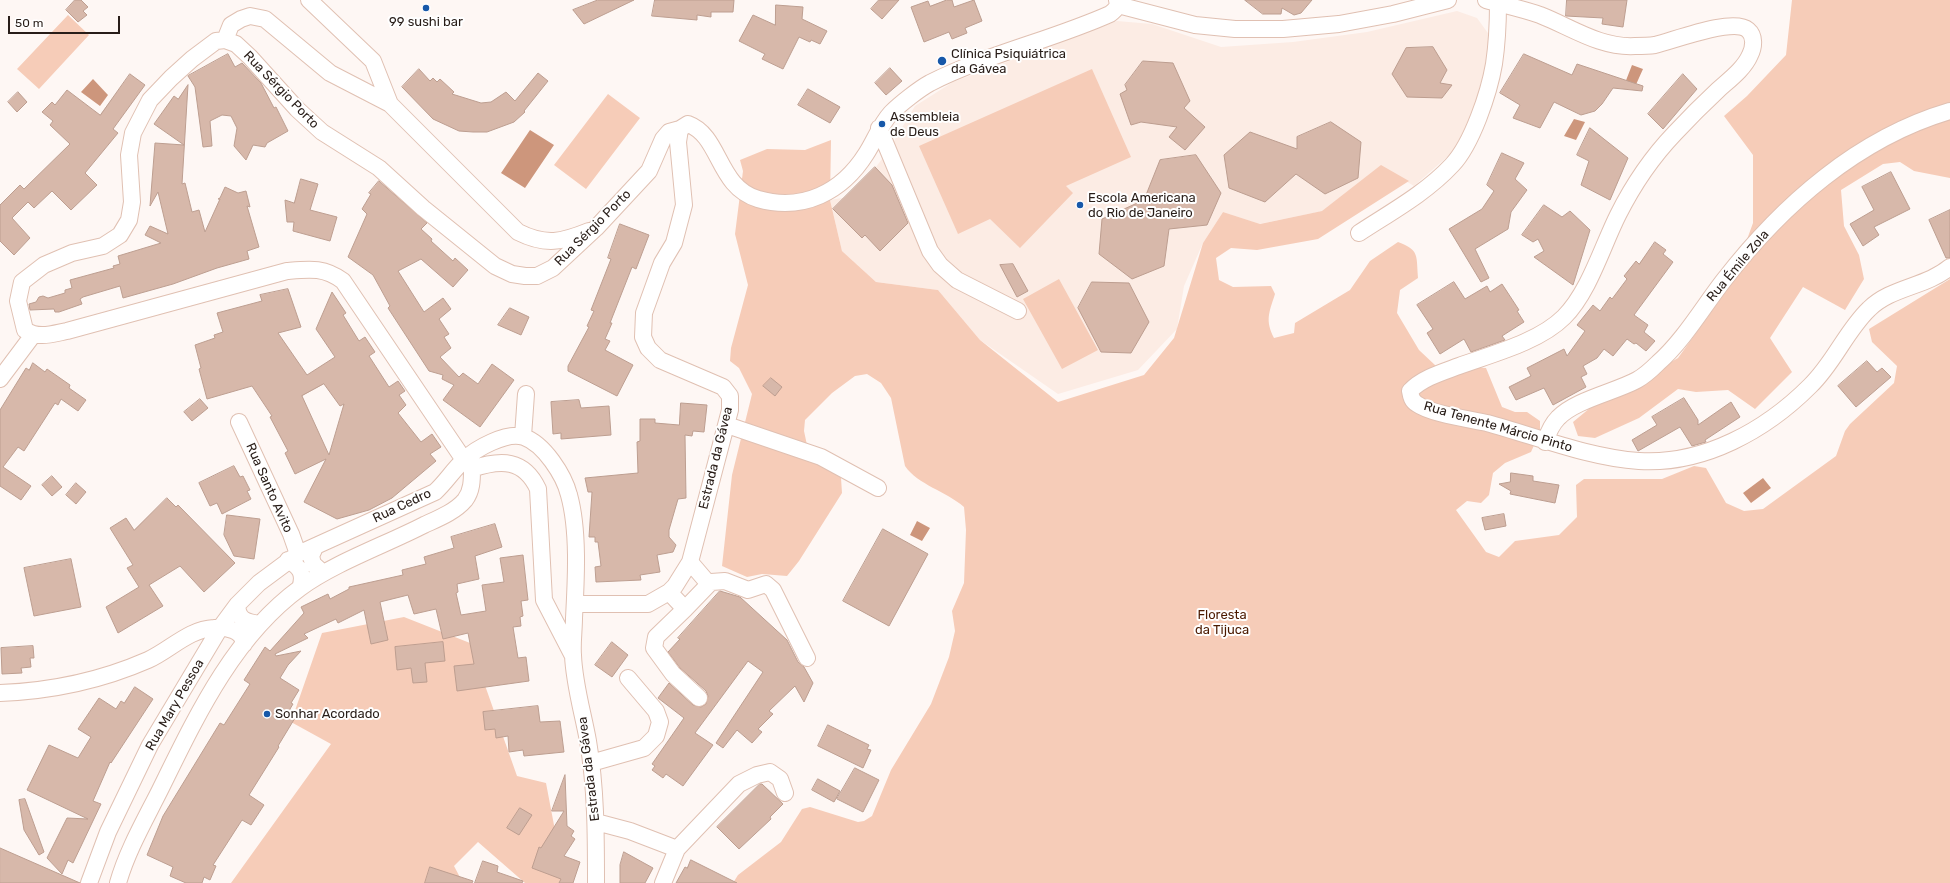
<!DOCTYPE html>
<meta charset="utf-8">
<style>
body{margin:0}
#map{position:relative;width:1950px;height:883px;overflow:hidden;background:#fef7f4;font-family:Rubik,sans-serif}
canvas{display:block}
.scale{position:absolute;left:8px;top:16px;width:112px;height:18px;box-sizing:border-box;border:2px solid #281d18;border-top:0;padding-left:5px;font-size:12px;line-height:14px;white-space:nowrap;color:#281d18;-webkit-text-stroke:3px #fff;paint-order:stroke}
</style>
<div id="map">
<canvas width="1950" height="883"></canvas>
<div class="scale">50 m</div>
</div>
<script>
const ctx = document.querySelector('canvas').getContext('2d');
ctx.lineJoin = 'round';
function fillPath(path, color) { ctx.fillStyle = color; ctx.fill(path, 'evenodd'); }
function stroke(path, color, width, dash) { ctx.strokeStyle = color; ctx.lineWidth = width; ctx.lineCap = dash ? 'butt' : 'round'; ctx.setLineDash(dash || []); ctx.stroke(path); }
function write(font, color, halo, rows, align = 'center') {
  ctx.font = font + ' Rubik,sans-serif'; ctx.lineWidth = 4; ctx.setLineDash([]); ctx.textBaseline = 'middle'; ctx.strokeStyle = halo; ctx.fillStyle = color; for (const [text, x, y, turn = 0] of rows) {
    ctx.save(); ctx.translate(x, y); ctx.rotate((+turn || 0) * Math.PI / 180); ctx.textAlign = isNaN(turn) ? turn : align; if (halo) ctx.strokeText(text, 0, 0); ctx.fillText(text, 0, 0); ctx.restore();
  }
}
fillPath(new Path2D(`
 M1457,11l20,7 16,22 -29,102 -50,44 -33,-20 -58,45 -64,13 -36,-12 -20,31 -19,43 -7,43 -39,41 -80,24 -78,-54 -42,-50 -62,-8 -34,-31 -12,-51 24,-4 34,-45 27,-45 38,-24 164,-61 35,3 69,23 72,-5 74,-10z`), '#fcece4');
fillPath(new Path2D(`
 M1792,0h158v178l-36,-7 -14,-9 -17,2 -42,26 3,36 15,29 5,24 -19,31 -42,-23 -33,51 22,34 -37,37 -27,-19 -32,2 -18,-3 -39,29 -44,20 -17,-2 -5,-14 17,-14 88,-50 52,-72 23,-63v-68l-29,-39 23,-20 39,-41z
 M68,15l21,20 -50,54 -22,-20z
 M1092,69l39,88 -65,29 7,7 -53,55 -30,-29 -32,15 -39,-88z
 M608,94l32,24 -54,71 -32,-24z
 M831,140l-1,60 12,51 34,31 62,8 42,50 78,62 86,-27 30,-37 29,-95 20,-31 37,12 62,-13 59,-46 28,16 -91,58 -61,11 -26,-2 -15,10 3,22 14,7 38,-1 4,8c-6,19 -10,26 -1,44l20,-5 1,-10 55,-33 20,-29 28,-19c22,8 18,14 20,36l-18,12 -3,23 22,37 17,16 50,2 16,39 13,5h12l13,9v11l-9,20 -26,11 -12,10 -4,22 -8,8 -14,-2 -11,9 30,42 13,5 16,-16 44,-6 18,-18 -1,-32 8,-6h78l32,-13 12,2 20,35 18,8 19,-2 73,-53 9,-25 5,-7 44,-41 3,-17 -25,-24 -3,-13 81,-50v604h-1217l5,-8 43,-33 21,-33 8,-2 48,15 6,-1 8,-5 19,-46 40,-66 18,-47 6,-26 -3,-20 12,-28 2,-53 -2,-23c-18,-16 -46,-22 -59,-41l-14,-68 -10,-15 -14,-9 -12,2 -23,17 -27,27 -1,11 3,14 34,33 1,15 -43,68 -12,15 -25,-2 -15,3 -25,-11 10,-91 20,-81 -13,-26 -9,-7 1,-13 17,-63 -13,-51 8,-63 -3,-11 27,-11 38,1z
 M1059,279l39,71 -36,19 -39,-70z
 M404,617l66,26 47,133 29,7 19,100h-40l-47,-41 -24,24 9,17h-232l100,-139 -40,-22 31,-89z`), '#f6ccb8');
fillPath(new Path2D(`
 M1632,65l11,4 -9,20 -9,-6z
 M93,79l15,16 -8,11 -19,-14z
 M1574,119l11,3 -9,18 -12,-4z
 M530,130l24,15 -29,43 -24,-15z
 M1763,478l8,10 -20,15 -8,-10z
 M917,521l13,7 -8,13 -12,-6z`), '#cd967c');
const building = new Path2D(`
 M75,0h6l7,7 -5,4 4,4 -9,7 -12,-12z
 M598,0h36l-50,24 -11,-14z
 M655,0h79l-1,12h-22v5l-14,-2v5l-45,-4z
 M879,0h20l-17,19 -11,-10z
 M947,0h5l2,7 20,-7 8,21 -17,7 2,5 -15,6 -3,-7 -25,10 -13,-35 17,-6 2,5z
 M1245,0h67l-11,13 -7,2 -12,-7 -1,6h-18z
 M1567,0h60l-4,27 -21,-3 1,-6 -37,-2z
 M776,5l27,2 -1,12 25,12 -7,13 -9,-4 -1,2 -11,-5 -16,32 -21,-10 3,-5 -26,-13 14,-26 22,10z
 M1433,47l14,23 -7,13 12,2 -10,13 -35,-1 -15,-23 14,-26z
 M228,54l7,13 7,-4 19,20 13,25 2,-1 12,24 -21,12 -2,4 -12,-2 -7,15 -12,-14 3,-18 -6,-12 -9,-1 -12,6 2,25 -9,1 -8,-60 -7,-11z
 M1524,54l48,21 5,-11 66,22 -1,5 -29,-3 -11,16 -7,7 -14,4 -27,-13 -14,26 -27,-10 7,-13 -20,-12z
 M1143,61l30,2 17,38 -6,7 21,19 -20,23 -16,-13 8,-10 -36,-5 -10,3 -11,-31 7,-4 -2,-5z
 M890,68l12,13 -16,14 -11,-12z
 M419,69l11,12 3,-3 4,4 3,-3 14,13 -2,2 29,9 10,-1 15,-10 9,9 23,-28 10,8 -24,30 1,1 -11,10 -27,10h-14l-14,-1 -26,-12 -31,-32z
 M130,74l15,11 -32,44 5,4 -33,40 12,12 -26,25 -19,-19 -18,17 -6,-6 -16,16 18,20 -16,17 -14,-14v-36l20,-20 4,4 46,-45 -20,-19 3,-4 -11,-9 10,-10 3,3 12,-15 33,25z
 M1683,74l14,15 -34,40 -15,-15z
 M188,85l-6,99 3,-1 7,29 7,-2 6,22 15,-33h-2l2,-1 5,-11 13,6 8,-2 4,16 -3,-1 12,41 -12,4 2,8 -32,9 -44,16 -50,14 -3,-12 -37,11 -3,2 2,5 -23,8h-4l-1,-3 -24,1 -1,-6 7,-2 3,-5 4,-1 5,2 17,-5v-3l7,-2 -2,-8 44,-12 -1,-2 7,-2 -2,-8 43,-13 -16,-8 5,-9 18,8 -10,-42 -8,14 5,-63 29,2 -30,-21 20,-28 4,3z
 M808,89l32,18 -10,16 -32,-18z
 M18,92l9,10 -10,10 -9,-10z
 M1331,122l30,20 -3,36 -33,16 -29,-20 -31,28 -36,-14 -5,-33 26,-23 47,17v-12z
 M1590,128l38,30 -18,42 -29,-15 8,-24 -12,-6z
 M1502,153l22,10 -9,16 12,11 -16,22 -3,17 -33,20 14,29 -8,4 -32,-53 33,-20 12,-18 -7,-6z
 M1196,155l25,38 -14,32 -38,4 -5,37 -32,13 -33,-25 3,-35 42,-19 16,-40z
 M875,167l17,18 16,38 -28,28 -15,-16 -3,3 -29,-29z
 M1891,172l19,37 -36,18 5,8 -16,11 -13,-22 24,-14 -12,-23z
 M301,179l17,5 -8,26 27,7 -7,24 -37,-10 1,-9h-7l-2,-22 9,3z
 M379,181l48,42 -6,6 11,10 -1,2 22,20 2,-3 13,12 -15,17 -32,-28 -23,12 26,41 19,-14 8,11 -12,10 10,15 -5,3 7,11 -11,9 19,20 4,-4 15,11 14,-20 22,16 -34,47 -37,-27 11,-15 -12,-6 1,-4 -14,-4 -41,-63 2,-2 -17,-31 -25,-18 19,-43 -5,-5 9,-15 -2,-1z
 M1544,205l18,12 8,-6 20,19 -17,55 -39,-28 10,-6 -6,-12 -5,3 -11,-7z
 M1950,210v48h-4l-17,-38z
 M620,224l29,11 -13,34 -4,-2 -22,56h2l-7,16 5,2 -5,9 28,15 -16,31 -49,-25v-5l21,-39 -2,-1 7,-15 -3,-1 20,-51 -3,-1z
 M1655,242l11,8 -3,4 10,8 -39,53 14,10 -4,7 11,9 -9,10 -10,-8 -2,1 -7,-5 -14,17 -9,-7 -7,9 -14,8 4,8 -6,3 5,10 -33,18 -9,-17 -28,12 -7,-13 22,-11 -4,-8 37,-19 3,7 18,-25 -8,-6 16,-20 7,6 10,-14 2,2 15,-20 -3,-3 12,-15 3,3z
 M1013,264l15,27 -11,6 -17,-32z
 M1092,282l37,1 20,39 -18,31 -30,-1 -23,-44z
 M1454,282l11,17 22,-13 3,6 12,-8 17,26 -2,1 7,11 -22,14 3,4 -34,12 -7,-13 -24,15 -13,-21 6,-4 -16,-24z
 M288,289l13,38 -23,6 29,42 28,-18 -19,-28 16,-37 14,21 -3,2 16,26 6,-4 10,15 -6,4 20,31 9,-6 7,10 -6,4 7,10 -8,8 23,29 11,-8 9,13 -11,7 6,7 -44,37 -23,12 -32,9 -33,-17 22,-43 -31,15 -10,-21 3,-2 -18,-34 2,-1 -20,-30 -45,13 -8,-30 2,-1 -6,-23 20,-7 -1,-3 9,-3 -6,-19 45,-12 -2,-6zM324,384l16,22 4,-2 -15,51 -27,-59z
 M510,308l19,9 -8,18 -23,-10z
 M1867,361l10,11 5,-4 9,9 -35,30 -18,-21z
 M33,363l12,9 2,-3 23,16 -1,3 17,12 -8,11 -17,-12 -3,6 -3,-2 -31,48 -6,-4 -15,20 28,19 -10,14 -21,-14v-76l26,-42 3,2z
 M771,378l11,9 -7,9 -12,-10z
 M1684,398l14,22v5l33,-23 9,15 -35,23 1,2 -14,4 -12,-19 -42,24 -6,-11 25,-15 -5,-8z
 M200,399l8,9 -16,13 -8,-9z
 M579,400l2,8 28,-2 2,29 -50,4v-6l-8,1 -2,-32z
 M681,403l26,2 -3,27 -11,-1 -1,5 -7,-1 1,63 -8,1 -9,31v7l7,8 -3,7 -16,3 3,17 -20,3 1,5 -45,2 -1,-15 6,-1 -3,-24h-3v-5h-6l3,-45h-4l-3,-14 53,-5 -1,-31 3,-1v-22h15v4l24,2z
 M234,466l6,11 3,-1 7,14 -3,1 4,8 -29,15 -5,-11 -7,3 -11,-23z
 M1511,473l22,3v5l26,4 -4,18 -45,-9 1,-3 -12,-7 11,-2z
 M52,476l10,11 -10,9 -10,-11z
 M76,483l10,9 -10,12 -10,-9z
 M167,498l9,9 2,-2 57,58 -31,29 -24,-26 -31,19 14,21 -45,27 -12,-26 33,-20 -12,-19 6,-3 -23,-37 16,-10 8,12z
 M1504,514l2,12 -21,4 -3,-12z
 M227,515l33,4 -6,40 -20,-3 -10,-21z
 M495,524l7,23 -27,9 4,23 -22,5 1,8 -2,1 5,22 25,-4 -4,-26 22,-3 -4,-24 23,-3 5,45 -7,1 2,15 -3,1 1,9 -8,1 5,31 8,-1 3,24 -72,10 -3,-25 20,-2 -6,-31 -25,6 -7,-30 -22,5 -6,-19 -28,7 8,38 -17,4 -7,-34 -26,13 -2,-4 -32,15 4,4 -33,16 1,2 25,-5 -13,14 -8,13 19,12 -8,13 2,1 -3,5 8,4 -20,33 1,1 -30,48 15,10 -13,20 -9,-5 -29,45 3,1 -6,14 -6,-3 -2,6h-16l-16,-7 3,-9 -26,-12 16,-39 57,-93 4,2 26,-41 -6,-4 21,-33 5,4 34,-38 -3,-6 27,-13 2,5 19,-10v-2l54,-12 -1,-5 24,-6 -2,-7 30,-9 -3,-11z
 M883,529l45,25 -39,72 -46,-25z
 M71,559l10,48 -47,9 -10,-48z
 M720,591l20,6 47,43 11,22 6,5 9,16 -9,19 -9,-16 -26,25 4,3 -15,15 4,3 -10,11 -15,-13 -14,18 -7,-5 47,-71 -15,-11 -53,72 18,12 -30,41 -17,-12 -3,4 -11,-8 3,-4 -3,-2 32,-46 -26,-20 11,-15 24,22 8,2 5,-3 2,-8 -2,-5 -26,-23 -12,-16 12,-13 -2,-1z
 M443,642l2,19 -20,2 2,19 -14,1 -2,-15 -14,2 -2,-23z
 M612,642l16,13 -16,22 -17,-12z
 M33,646l1,12h-4l1,9 -10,1 1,5 -20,1 -1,-26z
 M135,687l18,12 -42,64 -1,-1 -17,39 8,3 -28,59 -5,-3 -6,14 -15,-16 20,-40 21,1 -61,-29 22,-45 29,13 13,-21 -13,-8 21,-31 17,11 5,-8 3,2z
 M538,706l2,16 20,-1 4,31 -40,4 -1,-6 -14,2 -1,-16 -12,2 -1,-9 -10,1 -2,-18z
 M828,725l41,20 -2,4 4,1 -8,18 -45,-22z
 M855,768l24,12 -16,32 -26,-13z
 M565,775l2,51 7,5 -3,5 4,3 -11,17 16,6 -7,21h-14l2,-4 -29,-11 7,-21 2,1 23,-37h-12z
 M818,779l22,12 -6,11 -22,-12z
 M760,784h2l21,20 -13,13 1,2 -32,30 -22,-22z
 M25,799l19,53 -5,3 -15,-25 -5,-30z
 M520,808l12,7 -13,20 -12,-7z
 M0,848l80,35h-80z
 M624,852l29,16 -8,15h-25v-18z
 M691,860l46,23h-61l9,-16 2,1z
 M483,861l15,5 -1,6 26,9 -1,2h-47z
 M430,867l43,14 -1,2h-47z`);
fillPath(building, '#d7b8aa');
stroke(building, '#bd9e90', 1);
const minor = new Path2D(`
 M309,0l64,61 17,43
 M1486,0c18,5 37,9 54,15 31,12 60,33 95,31 6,0 13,0 20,-1 18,-4 78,-28 93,-15 7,6 6,17 2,25 -6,14 -21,25 -32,35 -15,14 -29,28 -43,43 -23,24 -42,52 -57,82 -16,32 -29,77 -54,102 -25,25 -72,37 -105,49 -16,6 -37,12 -49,25 1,6 2,10 7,13 14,10 52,15 70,19 48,13 103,35 152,38 65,4 127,-31 171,-75 24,-23 36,-55 59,-77 22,-22 57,-22 81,-42
 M1118,5l77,20 40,4h48l56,-5 54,-10 55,-14
 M225,40l6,-15 10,-6 9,-3 15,3 65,54 60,31 128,128c28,14 44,10 71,-1
 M879,128l51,123 10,14 17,15 61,31
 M1359,233c32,-21 67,-40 93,-68 20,-21 37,-72 42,-101 3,-20 4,-40 4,-61
 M0,379l33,-44
 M239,422l52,112 7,20
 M727,425l94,32 57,31
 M523,436l3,-42
 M1545,442c3,-9 6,-17 13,-24 17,-18 57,-26 79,-38 7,-4 15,-11 21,-17 26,-23 45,-56 66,-83 58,-75 134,-142 226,-169
 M472,469l-8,-9 -121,-179c-19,-14 -33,-12 -56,-10l-220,60c-15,3 -29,8 -42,-1l-7,-29 4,-19 22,-17 28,-12 31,-7 17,-11 9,-15 3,-18 -3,-47 4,-22 17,-33 21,-22 21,-19 24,-18 9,-1 11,4 14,13 47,52 25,23 57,36 44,40 72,58 17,8 13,2h12l16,-8 43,-40 53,-57 14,-32 6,-7 11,-3
 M472,469c29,-10 52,-10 66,20l6,111 28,54
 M315,547l-4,9 2,8 10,9
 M288,560c12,7 17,14 12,28
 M690,562l18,21
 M669,592l16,17 26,-27 14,-1 23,9 18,-6 7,6 34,68
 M575,604h73l21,-12 6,-6 15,-24 40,-152v-14l-7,-9 -63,-27 -12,-12 -5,-11 1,-24 18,-50 12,-20 10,-38 -6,-63 2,-13 8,-5c33,12 29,63 70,75 45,13 84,-7 108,-45 9,-14 14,-29 25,-41 9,-9 28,-24 39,-30 57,-29 122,-43 180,-69 5,-4 9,-7 7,-14
 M237,605c1,15 9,17 23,19
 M685,609l-29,28 -2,11 19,26 26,24
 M0,693c53,-2 100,-12 148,-33 22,-10 41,-31 66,-32 13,-1 29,2 30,16
 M591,763l53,-15 12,-12 4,-14 -4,-11 -28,-33
 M596,822l34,9 47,18
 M89,883l19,-51 42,-87 70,-117 17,-23 22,-22 39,-29 137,-62c11,-10 18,-22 29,-32 11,-11 43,-29 60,-23 20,7 40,38 45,58 10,36 7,86 5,123 0,12 -2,25 -1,37 1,29 10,58 15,86 8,47 8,95 8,142
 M118,883c9,-32 27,-63 42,-93 36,-73 73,-153 140,-202 34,-25 85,-43 124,-63 13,-6 31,-13 41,-25 7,-9 7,-20 7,-31
 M663,883l14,-34 62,-65 18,-9 13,-3 10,7 5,14`);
stroke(minor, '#e0c0b2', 18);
stroke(minor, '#fff', 16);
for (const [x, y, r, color] of [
 [426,8,4,"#1758a9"],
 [942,61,5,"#1758a9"],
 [882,124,4,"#1758a9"],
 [1080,205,4,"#1758a9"],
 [267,714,4,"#1758a9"]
]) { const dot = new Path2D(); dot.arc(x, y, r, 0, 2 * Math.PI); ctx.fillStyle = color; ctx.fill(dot); stroke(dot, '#fff', 1.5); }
write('13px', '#281d18', '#fff', [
 ["99 sushi bar",426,22,"center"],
 ["Clínica Psiquiátrica",951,54],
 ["da Gávea",951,69],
 ["Assembleia",890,117],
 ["de Deus",890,132],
 ["Escola Americana",1088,198],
 ["do Rio de Janeiro",1088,213],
 ["Sonhar Acordado",275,714]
], 'left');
write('13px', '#281d18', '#fff', [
 ["Rua Sérgio Porto",281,90,46],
 ["Rua Sérgio Porto",593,228,-45],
 ["Rua Émile Zola",1738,266,-50],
 ["Rua Tenente Márcio Pinto",1498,427,16],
 ["Estrada da Gávea",716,458,-76],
 ["Rua Santo Avito",269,488,66],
 ["Rua Cedro",402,506,-25],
 ["Rua Mary Pessoa",175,705,-60],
 ["Estrada da Gávea",589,769,-97]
]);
write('13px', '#4c1a00', '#fff', [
 ["Floresta",1222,615],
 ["da Tijuca",1222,630]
]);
</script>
